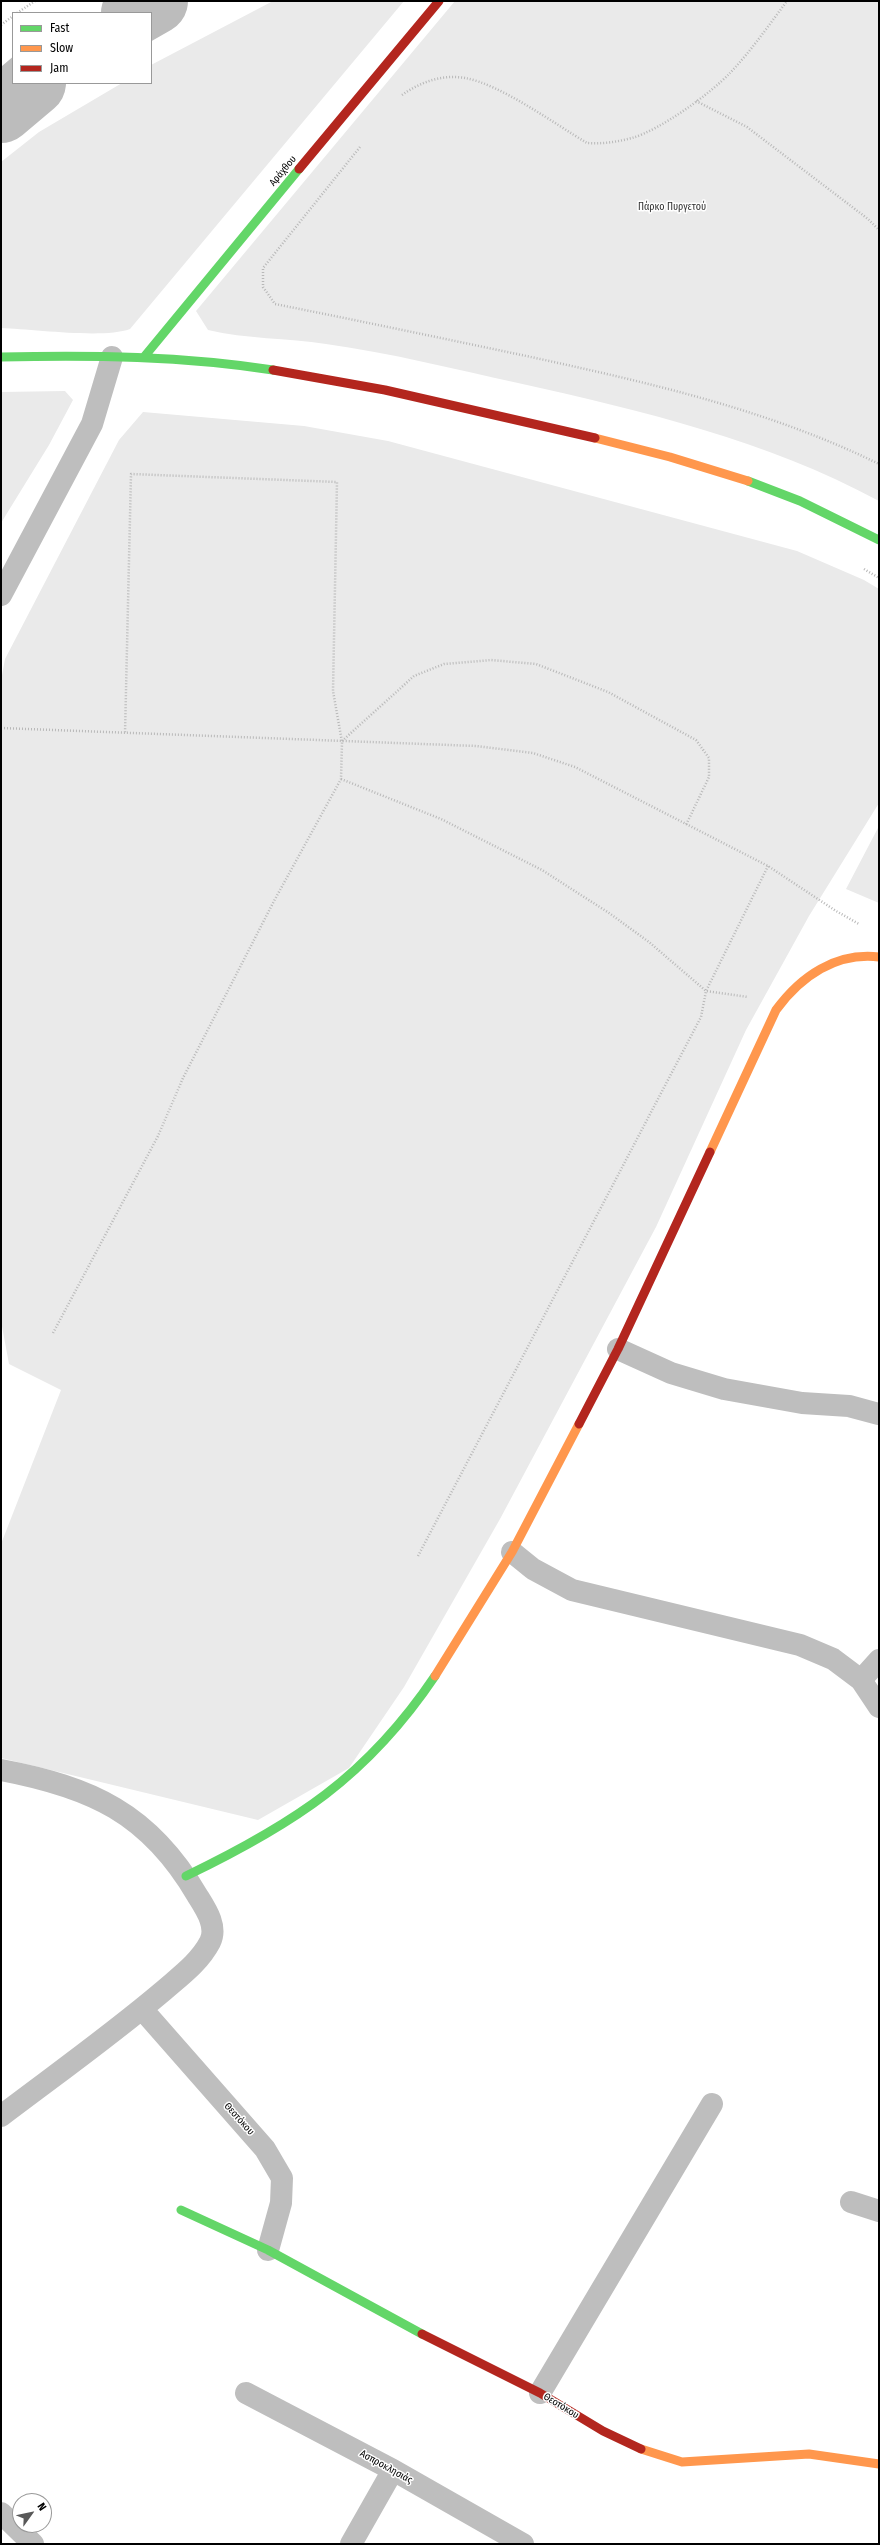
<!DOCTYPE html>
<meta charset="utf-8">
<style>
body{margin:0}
#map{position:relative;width:880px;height:2545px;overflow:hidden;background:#fff;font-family:"Fira Sans Condensed",sans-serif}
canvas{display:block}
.frame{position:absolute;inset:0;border:2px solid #000;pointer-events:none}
.legend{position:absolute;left:12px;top:12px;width:140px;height:72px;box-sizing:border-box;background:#fff;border:1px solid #999;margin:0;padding:5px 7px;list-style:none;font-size:12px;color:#000}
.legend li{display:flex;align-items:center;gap:8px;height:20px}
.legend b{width:20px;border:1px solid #999}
.north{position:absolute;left:12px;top:2493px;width:40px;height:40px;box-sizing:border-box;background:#fff;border:1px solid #999;border-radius:50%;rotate:57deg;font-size:11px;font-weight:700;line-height:16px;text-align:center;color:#000}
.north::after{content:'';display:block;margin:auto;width:14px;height:18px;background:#595959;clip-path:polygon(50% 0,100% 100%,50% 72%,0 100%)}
</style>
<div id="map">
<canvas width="880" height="2545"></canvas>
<div class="frame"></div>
<ul class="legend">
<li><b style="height:5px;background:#63d668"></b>Fast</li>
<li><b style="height:5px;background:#ff974d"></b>Slow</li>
<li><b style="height:5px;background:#b3261e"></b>Jam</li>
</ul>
<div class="north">N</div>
</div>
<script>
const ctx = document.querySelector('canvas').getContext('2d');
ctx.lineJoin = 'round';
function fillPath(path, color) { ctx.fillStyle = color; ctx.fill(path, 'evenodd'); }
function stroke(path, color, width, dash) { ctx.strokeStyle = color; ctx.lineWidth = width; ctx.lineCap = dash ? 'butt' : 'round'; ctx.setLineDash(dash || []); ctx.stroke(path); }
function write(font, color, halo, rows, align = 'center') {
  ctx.font = font + ' "Fira Sans Condensed",sans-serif'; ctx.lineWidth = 3; ctx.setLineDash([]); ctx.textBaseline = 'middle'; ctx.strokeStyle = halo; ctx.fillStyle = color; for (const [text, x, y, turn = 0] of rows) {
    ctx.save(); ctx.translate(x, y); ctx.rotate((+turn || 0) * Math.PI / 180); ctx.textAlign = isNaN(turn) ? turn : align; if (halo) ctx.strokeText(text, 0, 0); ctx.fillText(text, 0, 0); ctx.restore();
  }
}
fillPath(new Path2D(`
 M273,1h131l-274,328c-27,10 -97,0 -129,-1v-166l38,-30 83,-49h29v-18z
 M455,1h424v500c-113,-61 -236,-90 -361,-118 -64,-14 -127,-30 -192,-39 -39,-6 -80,-5 -118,-14l-12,-19z
 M65,391l8,9 -24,45 -48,78v-131z
 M143,412l161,14 84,15 409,110 67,29 15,9v214l-70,113 -63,114 -90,197 -156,292 -96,168 -55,81 -91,52 -257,-62v-214l60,-154 -52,-26 -8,-43v-640l4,-22 114,-219z
 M879,826v77l-33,-14z`), '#eaeaea');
stroke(new Path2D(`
 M134,13l21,-12
 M1,110l32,-27`), '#bcbcbc', 66);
stroke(new Path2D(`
 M17,13l18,-12
 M1,25l12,-9
 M402,95c18,-13 41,-21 63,-17 35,6 90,46 122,65 15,1 30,-1 45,-5 28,-8 78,-44 98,-65 21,-22 39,-48 57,-72
 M696,101l51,26 121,92 11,11
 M360,147l-97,121v19l12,17c85,17 171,35 256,53 119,26 238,53 348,107
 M864,569l15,9
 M1,728l475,18 57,7 42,14 193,99 68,45 23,13
 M342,741l72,-65 30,-12 47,-4 45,4 72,28 88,48 13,18v19l-23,48
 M341,779l100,40 101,51 67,43 40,29 57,49 42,6
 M53,1333l105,-197 25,-58 91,-177 67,-122 1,-37 -9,-51 4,-209 -206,-8 -6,260
 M418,1556l283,-539 5,-26 62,-125`), '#b8b8b8', 2.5, [1, 2]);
stroke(new Path2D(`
 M1,595l91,-171 20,-67
 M618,1349l53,24 53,16 78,14 47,3 30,8
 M512,1552l21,17 39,21 228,55 33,14 28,21 18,27
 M861,1680l18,-20
 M1,1770c90,17 148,43 196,125 8,13 21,31 13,47 -11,21 -31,35 -48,50 -52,44 -107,83 -161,124
 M142,2009l123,140 17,29 -1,25 -13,47
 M851,2202l28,9
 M246,2393l147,77 130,74
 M540,2393l172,-289
 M1,2513l32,31
 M351,2544l42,-74`), '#bebebe', 22);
stroke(new Path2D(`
 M1,357c92,-2 181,-1 272,13
 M144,357l155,-188
 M748,481l52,20 79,39
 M186,1876c108,-52 181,-99 249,-200
 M181,2210l87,40 154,84`), '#63d668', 9);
stroke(new Path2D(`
 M595,438l75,19 78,24
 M710,1152l66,-142c25,-34 60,-58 103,-53
 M435,1676l77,-124 67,-128
 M641,2449l41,13 127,-8 70,10`), '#ff974d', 9);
stroke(new Path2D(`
 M299,169l140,-168
 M273,370l112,20 210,48
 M579,1424l39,-75 92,-197
 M422,2334l118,59 63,38 38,18`), '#b3261e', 9);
write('10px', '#000', '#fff', [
 ["Αράχθου",283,171,-50],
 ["Θεοτόκου",239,2119,48],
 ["Θεοτόκου",561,2406,31],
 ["Ασπροκλησιάς",386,2467,29]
]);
write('10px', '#303030', '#fff', [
 ["Πάρκο Πυργετού",672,207]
]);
</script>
